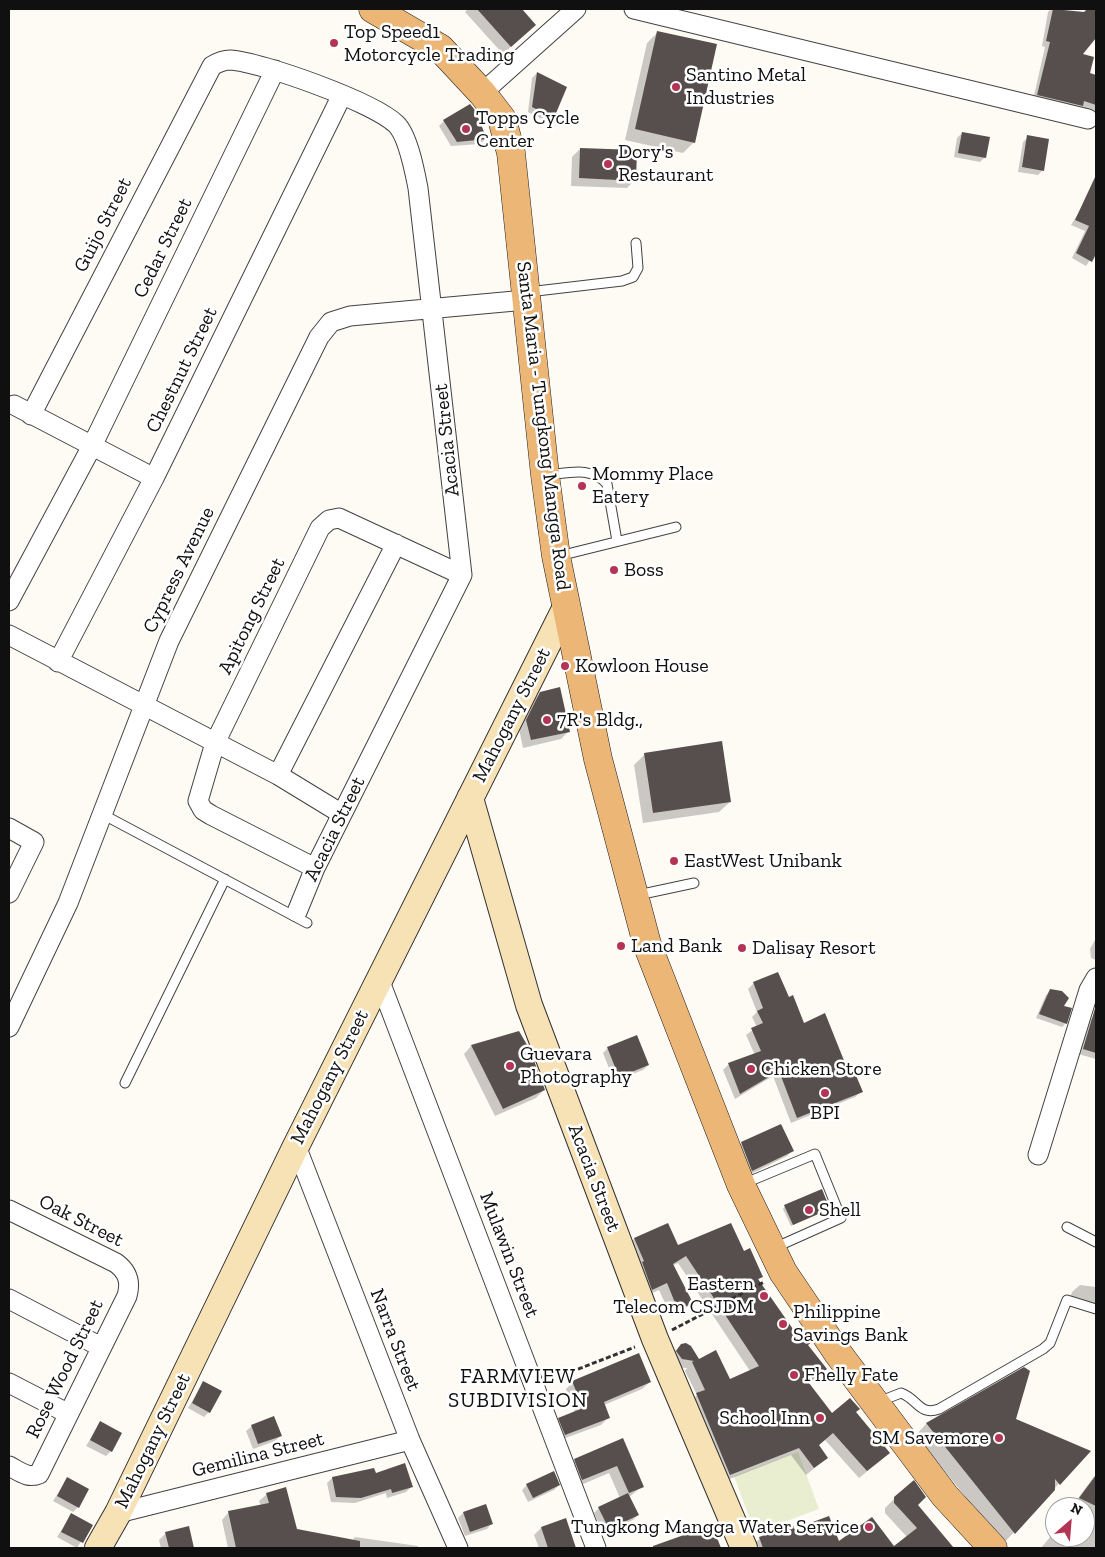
<!DOCTYPE html>
<style>
body{margin:0}
#map{position:relative;width:1105px;height:1557px;overflow:hidden;background:#fefaf4;font-family:"Zilla Slab",serif}
canvas{display:block}
.frame{position:absolute;inset:0;border:10px solid #101010;pointer-events:none}
.north{position:absolute;left:1045px;top:1497px;width:50px;height:50px;box-sizing:border-box;background:#fff;border:1px solid #9f9f9f;border-radius:50%;rotate:27deg;font-size:14px;font-weight:700;line-height:20px;text-align:center;color:#101010}
.north::after{content:'';display:block;margin:auto;width:18px;height:22px;background:#b33455;clip-path:polygon(50% 0,100% 100%,50% 72%,0 100%)}
</style>
<div id="map">
<canvas width="1105" height="1557"></canvas>
<div class="frame"></div>
<div class="north">N</div>
</div>
<script>
const ctx = document.querySelector('canvas').getContext('2d');
ctx.lineJoin = 'round';
function fillPath(path, color) { ctx.fillStyle = color; ctx.fill(path, 'evenodd'); }
function stroke(path, color, width, dash) { ctx.strokeStyle = color; ctx.lineWidth = width; ctx.lineCap = dash ? 'butt' : 'round'; ctx.setLineDash(dash || []); ctx.stroke(path); }
function write(font, color, halo, rows, align = 'center') {
  ctx.font = font + ' "Zilla Slab",serif'; ctx.lineWidth = 5; ctx.setLineDash([]); ctx.textBaseline = 'middle'; ctx.strokeStyle = halo; ctx.fillStyle = color; for (const [text, x, y, turn = 0] of rows) {
    ctx.save(); ctx.translate(x, y); ctx.rotate((+turn || 0) * Math.PI / 180); ctx.textAlign = isNaN(turn) ? turn : align; if (halo) ctx.strokeText(text, 0, 0); ctx.fillText(text, 0, 0); ctx.restore();
  }
}
fillPath(new Path2D(`
 M798,1452l21,57 -64,24 -21,-57z`), '#eaeed0');
fillPath(new Path2D(`
 M468,9h52l15,16 -32,29 -38,-42z
 M1052,9l32,4 4,-4h5l3,3v24l-15,19 8,19 7,2v35l-16,-4 -4,4 -43,-11 12,-53 -3,-1 6,-34z
 M658,32l36,110 -11,11 -58,-13 22,-97z
 M537,73l28,15 -12,29 -5,5 -20,-10 4,-34z
 M444,121l41,18 -5,5 -29,2 -12,-20z
 M962,133l23,24 -5,5 -26,-5 3,-19z
 M1028,137l15,33 -5,5 -20,-3 5,-30z
 M580,149l55,31 -8,8 -56,-2 1,-29z
 M1081,209l15,7v35l-10,15 -14,-8 13,-27 -14,-6z
 M541,693l28,38 -8,8 -38,9 -4,-19 14,-28z
 M645,754l85,48 -11,10 -76,11 -9,-58z
 M1096,938v22l-5,-2 -1,-9z
 M754,983l34,16 16,25 43,46 14,22 -6,5 -64,26 -18,-47 -38,23 -12,-29 6,-6 26,-9 -9,-20 11,-8 -5,-10 5,-5 -9,-23z
 M1051,990l11,17 4,16 -4,4 -26,-9 10,-23z
 M1093,1017l3,1v41l-18,-5 10,-32z
 M519,1033l25,57 -8,8 -41,18 -31,-62 7,-8z
 M608,1048l40,17 -5,5 -29,11 -11,-28z
 M742,1143l50,8 -5,5 -40,20 -10,-28z
 M785,1206l44,2 -38,18 -8,-17z
 M668,1224l10,23 65,6 18,24 -3,3 36,53 31,36 -17,15 23,30 24,-2 33,41 -8,8 -21,17 -34,-38 -7,6 9,12 -21,17 -15,-20 -69,27 -32,-80 7,-7 -12,-24 2,-3 -13,-1 -1,-14 8,-8 18,15 31,20 20,-9 -72,-108 -6,3 19,37 -8,8 -12,5 -12,-26 -14,6 -18,-49 7,-8z
 M1080,1285l16,2v24l-27,-9 3,-10z
 M1024,1368l-10,52 75,31 -86,93 -87,-109 10,-11z
 M573,1382h77l-8,7 -38,16 5,12 -8,8 -44,16 -5,-15 7,-7 16,-7 -9,-23z
 M203,1383l6,29 -5,5 -16,-9z
 M100,1423l11,28 -5,5 -20,-10z
 M252,1426l28,10 -5,5 -22,8 -7,-18z
 M622,1439l21,47 -14,11 9,18 -5,5 -30,13 -9,-20 5,-5 21,-10 -11,-25 -35,15 -7,-20 8,-8z
 M375,1474l36,13 -5,5 -19,6 -1,-5 -31,10 -24,-1 -4,-19 5,-5z
 M1096,1474v74h-55l14,-17v6h21l5,4 4,-4 8,-21 -8,-4v-5l-13,-1z
 M67,1479l11,28 -5,5 -20,-11z
 M527,1485h32l-5,5 -26,12 -6,-12z
 M267,1494l29,36 56,11 3,-4 63,9v2h-194h4l-6,-28 7,-8 32,-6 -2,-5z
 M895,1498l21,8 36,42h-202l10,-10 34,-7 44,12 55,5 14,-11 -22,-24v-5z
 M463,1513l29,10 -5,6 -22,7 -7,-18z
 M71,1515l20,10 -14,23 -20,-11z
 M566,1520l9,28h-36l-5,-13 7,-7z
 M711,1527l8,21h-57l6,-5z
 M188,1528l5,20h-32l-2,-8 7,-7z`), '#0003');
fillPath(new Path2D(`
 M477,9h45l14,16 -25,22z
 M1053,9l31,3 3,-3h9v29l-13,16 11,3 -4,16 6,2v30l-12,-4 -1,5 -46,-11 13,-53 -4,-1z
 M657,31l60,13 -22,99 -60,-14z
 M537,72l30,15 -13,31 -22,-11z
 M470,104l5,6 12,29 -30,3 -14,-22z
 M962,132l28,5 -4,21 -28,-5z
 M1027,135l22,4 -5,32 -22,-4z
 M580,148l57,2 -1,31 -57,-3z
 M1096,175v79l-4,8 -16,-9 13,-27 -14,-6z
 M560,687l10,45 -39,8 -5,-20 14,-28z
 M722,741l9,61 -78,11 -9,-60z
 M778,972l11,25 4,-2 11,28 21,-10 22,55 5,-2 11,26 -66,26 -18,-47 -39,23 -12,-31 33,-12 -10,-23 12,-5 -6,-12 6,-3 -10,-26z
 M1050,989l12,2 7,7 -5,8 8,2 -5,16 -28,-10z
 M1096,1005v48l-13,-4z
 M519,1031l11,19 15,40 -42,19 -32,-64z
 M637,1035l12,30 -30,12 -12,-30z
 M781,1124l13,27 -42,20 -11,-29z
 M822,1189l8,20 -37,16 -9,-20z
 M668,1223l10,22 53,-22 13,28 6,-3 13,29 -5,2 37,53 6,-5 11,15 -4,3 19,24 -18,14 23,30 18,-15 10,11 -4,3 34,41 -23,18 -34,-38 -14,12 9,13 -14,10 -15,-20 -69,27 -34,-82 9,-3 -13,-28 2,-1 -12,-2 -6,-8 5,-7 5,-1 5,3 8,13 17,-9 14,29 29,-13 -73,-110 -13,8 20,39 -15,7 -11,-27 -15,7 -10,-28 2,-1 -10,-23z
 M639,1353l12,29 -47,20 6,16 -45,17 -7,-17 25,-10 -11,-27z
 M1024,1367l6,4 -14,48 75,32 -31,34 -5,-6v11l-40,44 -89,-111z
 M203,1381l19,10 -12,22 -18,-10z
 M274,1416l8,20 -24,8 -7,-19z
 M100,1421l22,12 -10,19 -22,-12z
 M623,1438l21,49 -15,6 -12,-27 -35,14 -8,-21z
 M405,1463l8,24 -21,6 -1,-4 -30,9 -25,-1 -4,-20 42,-9 2,5z
 M554,1471l6,14 -27,13 -7,-14z
 M1096,1475v31l-17,-8z
 M67,1477l22,12 -10,19 -22,-12z
 M914,1480l12,17 -8,8 36,43h-191l-4,-11 34,-12 1,4 35,-13 10,25 33,-24 22,29 23,-18 -23,-25v-6z
 M286,1487l11,42 63,12v7h-124l-8,-37 41,-8 -3,-10z
 M628,1493l11,22 -30,14 -11,-22z
 M486,1504l7,20 -23,8 -7,-20z
 M71,1513l22,12 -10,18 -22,-11z
 M566,1518l10,30h-28l-7,-21z
 M712,1525l9,23h-68v-2z
 M189,1526l5,22h-25l-4,-16z`), '#574f4d');
const lane = new Path2D(`
 M528,292l94,-11 11,-4 5,-9 -2,-25
 M547,475c22,-2 44,-9 60,9l10,57
 M559,556l117,-29
 M102,814l205,109
 M638,895l56,-12
 M125,1083l100,-204
 M743,1184l72,-30 26,64 -67,30
 M1067,1227l29,15
 M878,1402l23,-9c17,6 18,23 38,16l104,-60 7,-6 17,-43 29,9`);
const street = new Path2D(`
 M634,9l454,110
 M482,93l94,-84
 M14,405l140,73
 M31,415l181,-349c5,-3 11,-6 18,-6 32,2 143,42 166,64 12,11 19,49 22,64l44,387 -147,293 -18,44
 M9,601l83,-155 183,-376
 M9,635l269,140 64,39
 M58,662l96,-184 188,-383
 M278,775l118,-231
 M9,828l25,14 -25,51
 M315,868l-104,-53 -8,-5 -5,-9 17,-58 105,-215 9,-8 10,-2 123,57
 M379,979l217,569
 M9,1027l59,-124 101,-262 150,-304 12,-15 19,-6 176,-16
 M296,1146l114,294 48,108
 M1038,1155l51,-165 7,-12
 M9,1210l107,53c12,9 15,19 11,33l-88,178c-11,5 -20,-3 -30,-8
 M9,1299l92,48
 M9,1383l58,30
 M118,1513l292,-73`);
const secondary = new Path2D(`
 M470,798l59,207 126,334 89,209
 M98,1548l20,-35 178,-367 270,-539`);
const primary = new Path2D(`
 M373,9l67,39 42,45 20,26 9,34 34,322 11,81 42,203 49,185 94,241 42,87 54,80 108,144 48,52`);
stroke(lane, '#434343', 11);
stroke(street, '#434343', 21);
stroke(secondary, '#323232', 28);
stroke(primary, '#212121', 29);
stroke(new Path2D(`
 M672,1330l92,-48
 M550,1380l85,-33`), '#323232', 3, [5, 2.5]);
stroke(lane, '#fff', 9);
stroke(street, '#fff', 19);
stroke(secondary, '#f7e2b5', 26);
stroke(primary, '#ebb676', 28);
for (const [x, y, r, color] of [
 [334,43,5,"#b33455"],
 [676,87,5,"#b33455"],
 [466,129,5,"#b33455"],
 [608,164,5,"#b33455"],
 [582,486,5,"#b33455"],
 [614,570,5,"#b33455"],
 [565,666,5,"#b33455"],
 [547,720,5,"#b33455"],
 [674,861,5,"#b33455"],
 [621,946,5,"#b33455"],
 [742,948,5,"#b33455"],
 [510,1066,5,"#b33455"],
 [751,1069,5,"#b33455"],
 [825,1093,5,"#b33455"],
 [809,1210,5,"#b33455"],
 [764,1296,5,"#b33455"],
 [783,1324,5,"#b33455"],
 [794,1375,5,"#b33455"],
 [820,1418,5,"#b33455"],
 [999,1438,5,"#b33455"],
 [869,1527,5,"#b33455"]
]) { const dot = new Path2D(); dot.arc(x, y, r, 0, 2 * Math.PI); ctx.fillStyle = color; ctx.fill(dot); stroke(dot, '#fff', 2); }
write('20px', '#101010', '#fff', [
 ["Top Speed1",344,32],
 ["Motorcycle Trading",344,55],
 ["Santino Metal",686,75],
 ["Industries",686,98],
 ["Topps Cycle",476,118],
 ["Center",476,141],
 ["Dory's",618,152],
 ["Restaurant",618,175],
 ["Mommy Place",592,474],
 ["Eatery",592,497],
 ["Boss",624,570],
 ["Kowloon House",575,666],
 ["7R's Bldg.,",557,720],
 ["EastWest Unibank",684,861],
 ["Land Bank",631,946],
 ["Dalisay Resort",752,948],
 ["Guevara",520,1054],
 ["Photography",520,1077],
 ["Chicken Store",761,1069],
 ["BPI",825,1113,"center"],
 ["Shell",819,1210],
 ["Eastern",754,1284,"right"],
 ["Telecom CSJDM",754,1307,"right"],
 ["Philippine",793,1312],
 ["Savings Bank",793,1335],
 ["Fhelly Fate",804,1375],
 ["School Inn",810,1418,"right"],
 ["SM Savemore",989,1438,"right"],
 ["Tungkong Mangga Water Service",859,1527,"right"]
], 'left');
write('20px', '#101010', '#fff', [
 ["Guijo Street",103,225,-63],
 ["Cedar Street",163,248,-64],
 ["Chestnut Street",182,370,-64],
 ["Santa Maria - Tungkong Mangga Road",543,426,83],
 ["Acacia Street",447,440,-96],
 ["Cypress Avenue",179,570,-64],
 ["Apitong Street",252,616,-64],
 ["Mahogany Street",512,715,-63],
 ["Acacia Street",335,829,-64],
 ["Mahogany Street",330,1077,-63],
 ["Acacia Street",594,1178,69],
 ["Oak Street",81,1221,27],
 ["Mulawin Street",509,1255,69],
 ["Narra Street",395,1340,69],
 ["Rose Wood Street",65,1369,-64],
 ["Mahogany Street",153,1441,-64],
 ["Gemilina Street",258,1455,-14]
]);
ctx.letterSpacing = '1px';
write('21px', '#101010', '#fff', [
 ["FARMVIEW",518,1377],
 ["SUBDIVISION",518,1401]
]);
ctx.letterSpacing = '0px';
</script>
